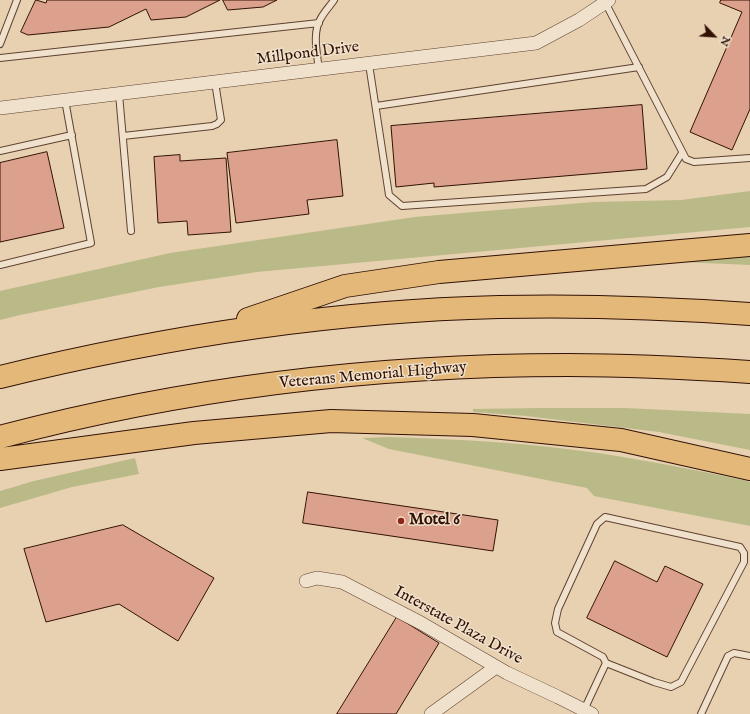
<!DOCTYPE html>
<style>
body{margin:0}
#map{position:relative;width:750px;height:714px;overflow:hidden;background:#e7d1b1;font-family:"IM FELL English",serif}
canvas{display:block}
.north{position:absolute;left:694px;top:16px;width:40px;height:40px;-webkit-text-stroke:3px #efe1cc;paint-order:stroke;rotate:115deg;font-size:11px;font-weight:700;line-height:16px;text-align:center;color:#321105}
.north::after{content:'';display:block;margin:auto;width:14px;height:18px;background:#321105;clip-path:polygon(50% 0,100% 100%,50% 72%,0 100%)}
</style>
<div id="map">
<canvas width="750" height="714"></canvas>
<div class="north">N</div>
</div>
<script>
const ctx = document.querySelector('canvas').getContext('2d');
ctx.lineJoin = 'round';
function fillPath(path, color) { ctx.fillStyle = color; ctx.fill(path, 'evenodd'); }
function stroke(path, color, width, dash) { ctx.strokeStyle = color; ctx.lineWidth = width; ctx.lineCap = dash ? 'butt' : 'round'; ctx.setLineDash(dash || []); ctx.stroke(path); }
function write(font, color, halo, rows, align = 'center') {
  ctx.font = font + ' "IM FELL English",serif'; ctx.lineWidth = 3; ctx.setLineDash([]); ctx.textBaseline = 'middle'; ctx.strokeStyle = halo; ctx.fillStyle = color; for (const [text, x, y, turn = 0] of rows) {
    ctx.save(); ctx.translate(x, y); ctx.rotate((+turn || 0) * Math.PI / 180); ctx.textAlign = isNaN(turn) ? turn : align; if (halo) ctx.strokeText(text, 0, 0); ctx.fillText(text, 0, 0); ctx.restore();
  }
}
fillPath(new Path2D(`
 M750,191v36l-493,45 -98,15 -139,28 -20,5v-29l170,-38 245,-36 178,-15 88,-2z
 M750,255v10l-93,-4z
 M540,408h85l125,6v36l-91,-18 -133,-16 -53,-4v-3z
 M389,437c54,2 108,4 161,10 66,7 132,20 197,34l3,1v44l-156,-30 -7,-8 -198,-39 -27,-11z
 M135,458l4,16 -67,13 -72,21v-17l34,-10z`), '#baba88');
const building = new Path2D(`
 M36,0l10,3 1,-3h173l-34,17 -35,3 -5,-11 -37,18 -81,8 -7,-3z
 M223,0h54l-14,7 -35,3z
 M721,0h29v109l-18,41 -42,-18 52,-120 -22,-9z
 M642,105l5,64 -213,18v-4l-38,4 -5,-61z
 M337,140l6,56 -36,4 2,14 -73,9 -9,-70z
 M47,152l17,76 -64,14v-79z
 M180,155v6l46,-3 5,74 -43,3 -1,-14 -29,2 -4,-66z
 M308,492l190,28 -5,31 -190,-28z
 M123,525l91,53 -36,63 -59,-37 -73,18 -22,-73z
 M615,561l42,21 8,-16 38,18 -36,73 -80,-39z
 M397,617l42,26 -43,71h-59z`);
fillPath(building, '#dca18d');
stroke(building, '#321105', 1);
const service = new Path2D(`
 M605,2l81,157 8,3 56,-4
 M0,44l17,-44
 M0,58l319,-35
 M369,64l20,131 13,11 244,-17 21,-12 15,-24
 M319,70c-2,-17 -7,-38 2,-52 4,-7 9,-12 13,-18
 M119,94l12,137
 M376,106l263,-39
 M123,136l89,-10 5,-2 4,-4 -6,-38
 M0,151l72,-16
 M0,265l91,-22 -26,-143
 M584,710l22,-47 -3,-6 -46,-25 -2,-9 3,-14 39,-85 8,-7 135,30 4,6v9l-63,120 -10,5 -17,-5 -48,-19
 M701,714l27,-58 6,-3 16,3`);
const minor = new Path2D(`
 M0,108l536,-65 43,-23 30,-20
 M306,581l11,-3 25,4 79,41 86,50 51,24 34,17
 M431,714l65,-47`);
const motorway = new Path2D(`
 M248,319l97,-33 94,-14 311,-27
 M0,377c163,-40 331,-66 499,-70 84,-2 168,1 251,7
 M0,437c184,-49 377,-72 568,-72 61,0 121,3 182,7
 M0,459l194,-26 137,-12 142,4 148,15 129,29`);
stroke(service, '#5f4130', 8);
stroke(minor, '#5f4130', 14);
stroke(motorway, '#321105', 24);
stroke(service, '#efe1cc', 6);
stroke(minor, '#efe1cc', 13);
stroke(motorway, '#e4b878', 22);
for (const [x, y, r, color] of [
 [401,521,4,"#8f2418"]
]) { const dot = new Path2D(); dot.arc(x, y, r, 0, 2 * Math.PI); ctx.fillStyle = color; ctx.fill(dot); stroke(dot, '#efe1cc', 1.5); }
write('16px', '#321105', '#efe1cc', [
 ["Millpond Drive",308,54,-7],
 ["Veterans Memorial Highway",373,376,-5],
 ["Interstate Plaza Drive",458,626,29]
]);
write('bold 16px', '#321105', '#efe1cc', [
 ["Motel 6",409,521]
], 'left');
</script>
